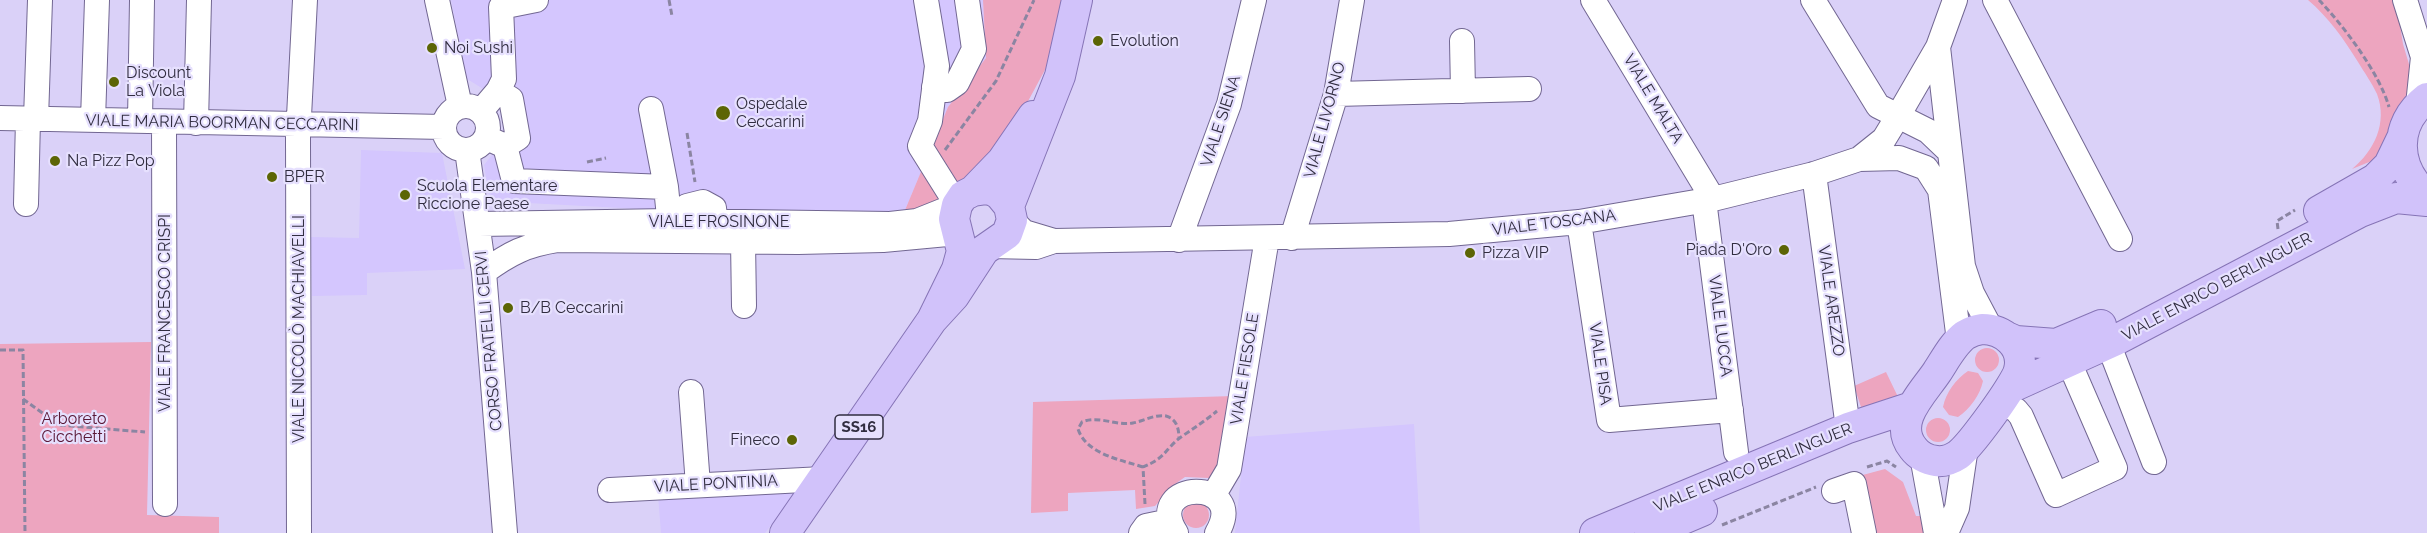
<!DOCTYPE html>
<meta charset="utf-8">
<style>
body{margin:0}
canvas{display:block;background:#dad1f8}
</style>
<canvas width="2427" height="533"></canvas>
<script>
const ctx = document.querySelector('canvas').getContext('2d');
ctx.lineJoin = 'round';
function fillPath(path, color) { ctx.fillStyle = color; ctx.fill(path, 'evenodd'); }
function stroke(path, color, width, dash) { ctx.strokeStyle = color; ctx.lineWidth = width; ctx.lineCap = dash ? 'butt' : 'round'; ctx.setLineDash(dash || []); ctx.stroke(path); }
function write(font, color, halo, rows, align = 'center') {
  ctx.font = font + ' Raleway,sans-serif'; ctx.lineWidth = 4.5; ctx.setLineDash([]); ctx.textBaseline = 'middle'; ctx.strokeStyle = halo; ctx.fillStyle = color; for (const [text, x, y, turn = 0] of rows) {
    ctx.save(); ctx.translate(x, y); ctx.rotate((+turn || 0) * Math.PI / 180); ctx.textAlign = isNaN(turn) ? turn : align; if (halo) ctx.strokeText(text, 0, 0); ctx.fillText(text, 0, 0); ctx.restore();
  }
}
fillPath(new Path2D(`
 M451,0h532l3,58 -38,49 -45,108 -225,-4 -188,-10 -6,-36 19,-24v-23l-4,-13 -14,-15 -18,-11z
 M361,150l81,3 23,116 -98,4v22l-55,1 -1,-59 48,1z
 M1414,424l6,109h-185l10,-96z
 M800,488l-35,45h-104l-3,-38z`), '#d4c6fe');
fillPath(new Path2D(`
 M983,0h80l-17,68 -52,96 -56,40 -35,11 45,-108 38,-49z
 M2308,0h88l7,44 8,27 -3,28 -29,59 -27,11c22,-18 36,-46 25,-75 -5,-11 -13,-22 -19,-32 -15,-24 -29,-44 -50,-62z
 M151,342l-4,173 72,2v16h-219v-189z
 M1975 360a12 12 0 1 1 24 0a12 12 0 1 1-24 0Z
 M1968,371l10,2 5,8c-3,14 -13,28 -25,36l-9,-2 -6,-8c3,-15 13,-28 25,-36z
 M1886,372l13,27 -32,12 -6,-4 -7,-21z
 M1234,396l-16,73 -9,9 -24,-1 -10,7 -20,22 -19,3 -1,-19 -67,3v18l-37,2 2,-111z
 M1926 430a12 12 0 1 1 24 0a12 12 0 1 1-24 0Z
 M1885,469l18,13 13,34h9l-2,17h-52l-12,-57z
 M1183 515a13 13 0 1 1 26 0a13 13 0 1 1-26 0Z`), '#eda5bf');
const minor = new Path2D(`
 M437,0l23,106
 M1593,0l120,199
 M1813,0l65,106 50,25 22,21
 M1995,0l125,239
 M2405,0l18,57 -5,48
 M1462,41l1,50
 M1938,47l25,219 9,27 19,36
 M934,87l13,3 10,-7 17,-34 -7,-49
 M498,91l13,8 7,39 -13,8
 M1336,94l193,-5
 M444 128a22 22 0 1 1 44 0a22 22 0 1 1-44 0Z
 M651,109l15,78
 M481,111l17,-20 6,-12 -3,-72 35,-7
 M0,118l444,9
 M36,119l4,-119
 M93,120l4,-120
 M140,121l2,-121
 M164,122l1,382
 M196,123l3,-123
 M487,138l18,8 9,35 152,6 5,50
 M467,150l17,122 21,261
 M1859,159l40,-1 27,10 14,22 19,151
 M1814,174l34,254
 M1704,200l32,252
 M26,204l2,-85
 M681,221l6,-15 16,-4 11,6 3,25
 M1579,222l30,198 122,-10
 M479,224l191,-3 220,3 27,-3 40,-16 -37,-59 10,-25 7,-55 -11,-66
 M740,227l3,14 1,65
 M1292,238l44,-144 16,-94
 M1179,240l50,-136 25,-104
 M1054,241l395,-7 130,-12 134,-23 101,-25 45,-15 25,-20 14,-23 40,-69 17,-47
 M990,246l46,1 18,-6 -30,-9 -12,-12
 M484,272c26,-19 42,-27 74,-32l240,2 85,-2 75,-7
 M2108,343l46,119
 M691,392l7,93
 M1999,402l17,8 5,6 35,79 59,-27 -46,-106
 M1922,456l14,77
 M610,490l213,-11
 M1834,491l20,-7 10,49
 M1213,496l16,-27 38,-231
 M299,533l-1,-397 7,-136
 M1141,533l5,-7 24,-5
 M1176,533c-34,-54 74,-56 41,0
 M1946,533l11,-25 9,-61`);
const major = new Path2D(`
 M2427,98c-35,27 -32,70 0,98
 M973,191l29,-30 31,-45
 M1009,206l51,-130 17,-76
 M2319,211l56,-32 14,-14 13,-27
 M1982,329c21,0 43,17 37,41 -3,14 -49,76 -61,85 -6,4 -14,7 -22,6 -9,-1 -18,-6 -23,-13 -21,-26 10,-55 24,-76 8,-12 16,-28 28,-37 5,-3 11,-5 17,-6z
 M2007,337l9,4 40,3 45,-19
 M2010,388l106,-48 244,-128 36,-14 31,3
 M785,533l147,-213 25,-51 5,-18 -8,-32 3,-14 6,-9 10,-5 14,-2 7,2 6,4 9,11 3,14 -5,14 -23,16 -30,46 -22,24
 M1595,533l253,-105 64,-21
 M1650,533l52,-22`);
stroke(minor, '#726792', 26);
stroke(major, '#8674b6', 32);
stroke(new Path2D(`
 M669,0l3,16
 M2319,0c24,25 61,74 70,107
 M687,133l8,49
 M945,150l51,-69 38,-81
 M587,162l19,-4
 M2278,229l-1,-8 18,-11
 M0,350h23l2,183
 M23,399l36,26 86,7
 M1143,467c-22,-7 -57,-13 -65,-38l4,-7c17,-7 33,4 51,1 11,-2 22,-9 33,-7 11,3 13,13 13,23
 M1867,467l20,-6 9,6
 M1145,504l-2,-37c23,-9 22,-18 38,-30 13,-9 24,-16 36,-26
 M1722,525l94,-38`), '#8b85a2', 3, [6, 3]);
stroke(minor, '#fff', 24);
stroke(major, '#d1c2fa', 30);
for (const [x, y, r, color] of [
 [1098,41,6,"#5c6505"],
 [432,48,6,"#5c6505"],
 [114,82,6,"#5c6505"],
 [723,113,8,"#5c6505"],
 [55,161,6,"#5c6505"],
 [272,177,6,"#5c6505"],
 [405,195,6,"#5c6505"],
 [1784,250,6,"#5c6505"],
 [1470,253,6,"#5c6505"],
 [508,308,6,"#5c6505"],
 [792,440,6,"#5c6505"]
]) { const dot = new Path2D(); dot.arc(x, y, r, 0, 2 * Math.PI); ctx.fillStyle = color; ctx.fill(dot); stroke(dot, '#e6e0fe', 2); }
for (const [x, y, w] of [
 [859,427,48]
]) { const box = new Path2D(); box.roundRect(x - w / 2, y - 12, w, 24, 4.5); ctx.fillStyle = '#e6e0fe'; ctx.fill(box); stroke(box, '#312d40', 1.5); }
write('bold 15px', '#312d40', null, [
 ["SS16",859,427]
]);
write('16px', '#312d40', '#e6e0fe', [
 ["Evolution",1110,41],
 ["Noi Sushi",444,48],
 ["Discount",126,73],
 ["La Viola",126,91],
 ["Ospedale",736,104],
 ["Ceccarini",736,122],
 ["Na Pizz Pop",67,161],
 ["BPER",284,177],
 ["Scuola Elementare",417,186],
 ["Riccione Paese",417,204],
 ["Piada D'Oro",1772,250,"right"],
 ["Pizza VIP",1482,253],
 ["B/B Ceccarini",520,308],
 ["Fineco",780,440,"right"]
], 'left');
write('16px', '#312d40', '#e6e0fe', [
 ["VIALE MALTA",1653,99,59],
 ["VIALE LIVORNO",1325,120,-75],
 ["VIALE SIENA",1221,121,-72],
 ["VIALE MARIA BOORMAN CECCARINI",222,123,1],
 ["VIALE FROSINONE",719,222],
 ["VIALE TOSCANA",1554,223,-7],
 ["VIALE ENRICO BERLINGUER",2217,287,-28],
 ["VIALE AREZZO",1831,301,82],
 ["VIALE FRANCESCO CRISPI",165,313,-90],
 ["VIALE LUCCA",1720,326,83],
 ["VIALE NICCOLÒ MACHIAVELLI",299,329,-90],
 ["CORSO FRATELLI CERVI",489,341,-95],
 ["VIALE PISA",1600,364,82],
 ["VIALE FIESOLE",1245,369,-81],
 ["VIALE ENRICO BERLINGUER",1753,468,-22],
 ["VIALE PONTINIA",716,484,-3]
]);
write('16px', '#591635', '#e6e0fe', [
 ["Arboreto",74,419],
 ["Cicchetti",74,437]
]);
</script>
